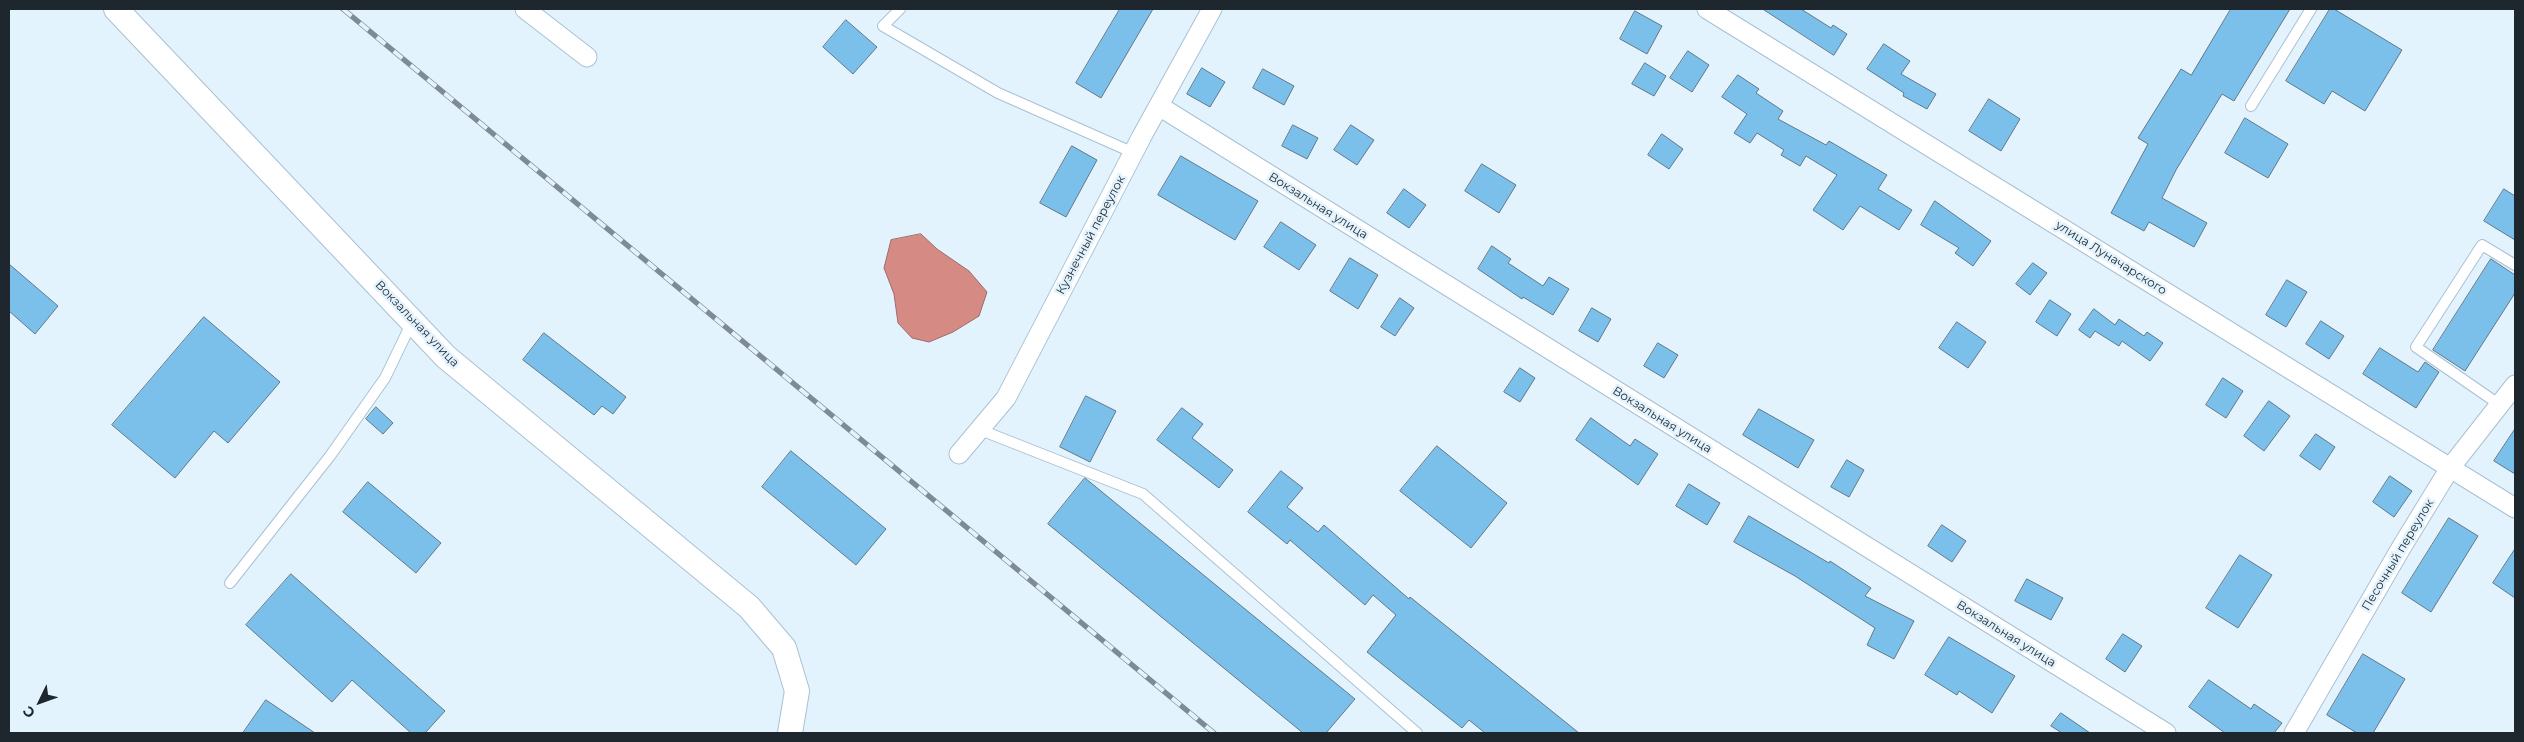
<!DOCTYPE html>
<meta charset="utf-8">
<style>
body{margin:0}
#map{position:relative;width:2524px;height:742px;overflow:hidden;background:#e3f3fe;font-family:Montserrat,sans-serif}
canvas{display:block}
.frame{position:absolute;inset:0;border:10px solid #1d272d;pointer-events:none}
.north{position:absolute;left:15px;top:677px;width:50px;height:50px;-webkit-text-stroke:4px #e3f3fe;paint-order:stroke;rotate:228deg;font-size:14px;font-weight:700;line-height:20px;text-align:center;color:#1d272d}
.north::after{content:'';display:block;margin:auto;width:18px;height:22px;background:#1d272d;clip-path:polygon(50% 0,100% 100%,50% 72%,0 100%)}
</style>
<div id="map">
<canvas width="2524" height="742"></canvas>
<div class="frame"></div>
<div class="north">С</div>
</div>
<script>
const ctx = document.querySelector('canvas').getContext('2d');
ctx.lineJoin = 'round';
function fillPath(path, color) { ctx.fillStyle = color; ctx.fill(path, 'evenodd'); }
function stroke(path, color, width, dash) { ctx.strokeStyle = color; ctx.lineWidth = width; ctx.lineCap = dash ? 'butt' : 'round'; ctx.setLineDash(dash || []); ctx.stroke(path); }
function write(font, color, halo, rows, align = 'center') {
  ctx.font = font + ' Montserrat,sans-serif'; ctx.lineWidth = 5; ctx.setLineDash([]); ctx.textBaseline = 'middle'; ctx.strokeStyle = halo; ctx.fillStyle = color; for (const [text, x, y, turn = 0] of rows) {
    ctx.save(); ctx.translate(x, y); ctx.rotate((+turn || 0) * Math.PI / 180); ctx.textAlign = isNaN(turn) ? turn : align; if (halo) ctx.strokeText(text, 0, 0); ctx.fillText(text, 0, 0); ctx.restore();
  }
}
const water = new Path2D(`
 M921,234l16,15 32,22 18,21 -8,24 -26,16 -24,10 -17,-4 -14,-15 -4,-29 -10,-26 7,-28z`);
fillPath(water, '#d58a83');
stroke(water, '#9e6c69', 1);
const building = new Path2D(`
 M1120,9h33l-52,89 -25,-15z
 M1763,9h38l30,19 2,-3 14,9 -13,21z
 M2231,9h59l-56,92 -12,-7 -46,76 -14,28 45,25 -13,24 -45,-25 -5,9 -33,-18 37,-69 -10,-6 43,-69 10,6z
 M2330,9h4l68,41 -37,61 -33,-20 -8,13 -38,-23z
 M1635,11l27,15 -15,28 -27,-15z
 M846,20l31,27 -24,27 -30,-27z
 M1884,44l26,17 -9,13 35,20 -9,15 -24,-13 1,-3 -37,-24z
 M1688,51l21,14 -17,27 -22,-14z
 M1645,63l21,13 -12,20 -22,-12z
 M1202,68l23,14 -15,25 -23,-13z
 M1263,69l31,17 -10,19 -31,-17z
 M1738,75l21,14 -3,4 27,18 -5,8 48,26 3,-4 58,34 -9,14 34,21 -13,20 -39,-24 -17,24 -30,-20 24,-35 -31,-19 -6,10 -19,-11 3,-5 -27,-17 -7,10 -16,-10 13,-19 -25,-17z
 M1989,99l31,20 -19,32 -32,-20z
 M2245,118l43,26 -20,34 -43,-25z
 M1293,125l25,13 -11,21 -25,-13z
 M1351,125l23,15 -17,25 -23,-15z
 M1662,134l21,15 -14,20 -21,-14z
 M1072,146l25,14 -31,57 -26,-14z
 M1181,156l77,45 -23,39 -77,-45z
 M1482,164l34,21 -17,28 -34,-22z
 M1404,189l22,16 -17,23 -22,-15z
 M2504,189l11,7v44l-31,-19z
 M1935,201l56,40 -18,25 -18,-13 4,-5 -38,-23z
 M1281,222l35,23 -17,25 -35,-23z
 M1492,246l19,13 -3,4 35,23 6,-9 20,12 -16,26 -30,-18 -1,2 -44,-30z
 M1350,258l28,17 -20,34 -28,-18z
 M2491,259l24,16v18l-50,78 -32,-21z
 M2033,263l14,10 -17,22 -14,-11z
 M9,264l49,42 -23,28 -26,-23z
 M2287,280l20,12 -21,35 -20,-12z
 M1400,298l14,10 -19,28 -14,-9z
 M2050,300l21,14 -14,22 -21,-14z
 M1592,308l19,11 -13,23 -19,-11z
 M2094,309l21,16 4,-6 25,17 3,-4 16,11 -13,18 -28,-20 -3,5 -24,-15 -5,7 -11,-8z
 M204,317l76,65 -52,61 -14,-12 -39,47 -63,-53z
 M2321,321l23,15 -15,23 -23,-15z
 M1957,322l29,20 -18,26 -29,-20z
 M544,333l82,64 -13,17 -11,-8 -8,9 -71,-55z
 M1658,343l20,12 -14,23 -20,-12z
 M2380,348l38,24 7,-10 14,10 -23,36 -53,-34z
 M1520,368l15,10 -15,24 -16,-10z
 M2223,378l20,13 -17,27 -20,-13z
 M1086,396l30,15 -26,51 -30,-15z
 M2269,401l21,15 -26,35 -20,-15z
 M376,407l17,16 -10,11 -17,-15z
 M1182,408l21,16 -11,14 41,32 -14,18 -62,-48z
 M1759,409l55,31 -16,28 -55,-33z
 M1591,418l39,28 5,-7 23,15 -20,31 -62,-45z
 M2515,429v45l-21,-13z
 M2316,434l19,13 -15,23 -20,-14z
 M1437,446l70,57 -36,45 -71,-57z
 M791,451l95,78 -30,36 -94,-78z
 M1847,460l17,10 -15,27 -18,-10z
 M1281,471l22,17 -16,19 31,25 6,-7 85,74 1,-2 169,136h-94l-16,-13 -7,8 -95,-76 29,-37 -23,-20 -8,10 -75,-65 -3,4 -39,-32z
 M2390,476l22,15 -18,26 -21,-15z
 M1085,478l270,221 -29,34h-23l-255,-209z
 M368,482l73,61 -25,30 -73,-61z
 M1689,484l31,19 -13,22 -31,-19z
 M1749,516l80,47 1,-2 41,27 -6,8 49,25 -20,38 -27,-14 8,-17 -80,-52 -61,-34z
 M2449,518l29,18 -47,76 -29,-19z
 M1942,525l24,16 -14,21 -24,-16z
 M2515,549v49l-22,-15z
 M2240,555l32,20 -34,53 -32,-20z
 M291,574l154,137 -20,22h-14l-59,-53 -20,22 -86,-77z
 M2027,579l36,19 -12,22 -36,-19z
 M2123,634l19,12 -17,26 -19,-13z
 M1949,637l66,39 -23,37 -33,-22 -2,4 -32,-20z
 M2363,654l42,25 -32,54h-16l-30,-18z
 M2209,680l42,29 3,-5 28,19 -8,10h-49l-36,-26z
 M266,700l49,33h-72z
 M2061,713l29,20h-28l-11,-7z`);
fillPath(building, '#7bbfeb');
stroke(building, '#607888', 1);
const service = new Path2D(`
 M900,9l-17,17 115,67 136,60
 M2251,106l60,-97
 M2500,405l-84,-58 66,-102 33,20
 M978,429l165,65 274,239
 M230,583l100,-127 55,-78 27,-56`);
const minor = new Path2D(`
 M525,9l62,48
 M1707,9l808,499
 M1159,106l1007,627
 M959,454l47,-56 136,-262 70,-127
 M2294,733l107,-185 49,-80 65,-83`);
const tertiary = new Path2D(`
 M116,9l330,348 303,250 35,41 13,43 -7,42`);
stroke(service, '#a8c1d3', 12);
stroke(minor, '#a8c1d3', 21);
stroke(tertiary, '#a8c1d3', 26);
stroke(service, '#fff', 10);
stroke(minor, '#fff', 19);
stroke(tertiary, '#fff', 24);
const rail = new Path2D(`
 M343,9l871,724`);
stroke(rail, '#7e8b94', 5.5);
stroke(rail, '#e3f3fe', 4, [11]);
write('12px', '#1d272d', '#e3f3fe', [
 ["Вокзальная улица",1318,206,32],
 ["Кузнечный переулок",1091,235,-62],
 ["улица Луначарского",2111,258,32],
 ["Вокзальная улица",417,324,46],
 ["Вокзальная улица",1662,420,32],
 ["Песочный переулок",2398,555,-59],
 ["Вокзальная улица",2006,634,32]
]);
</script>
